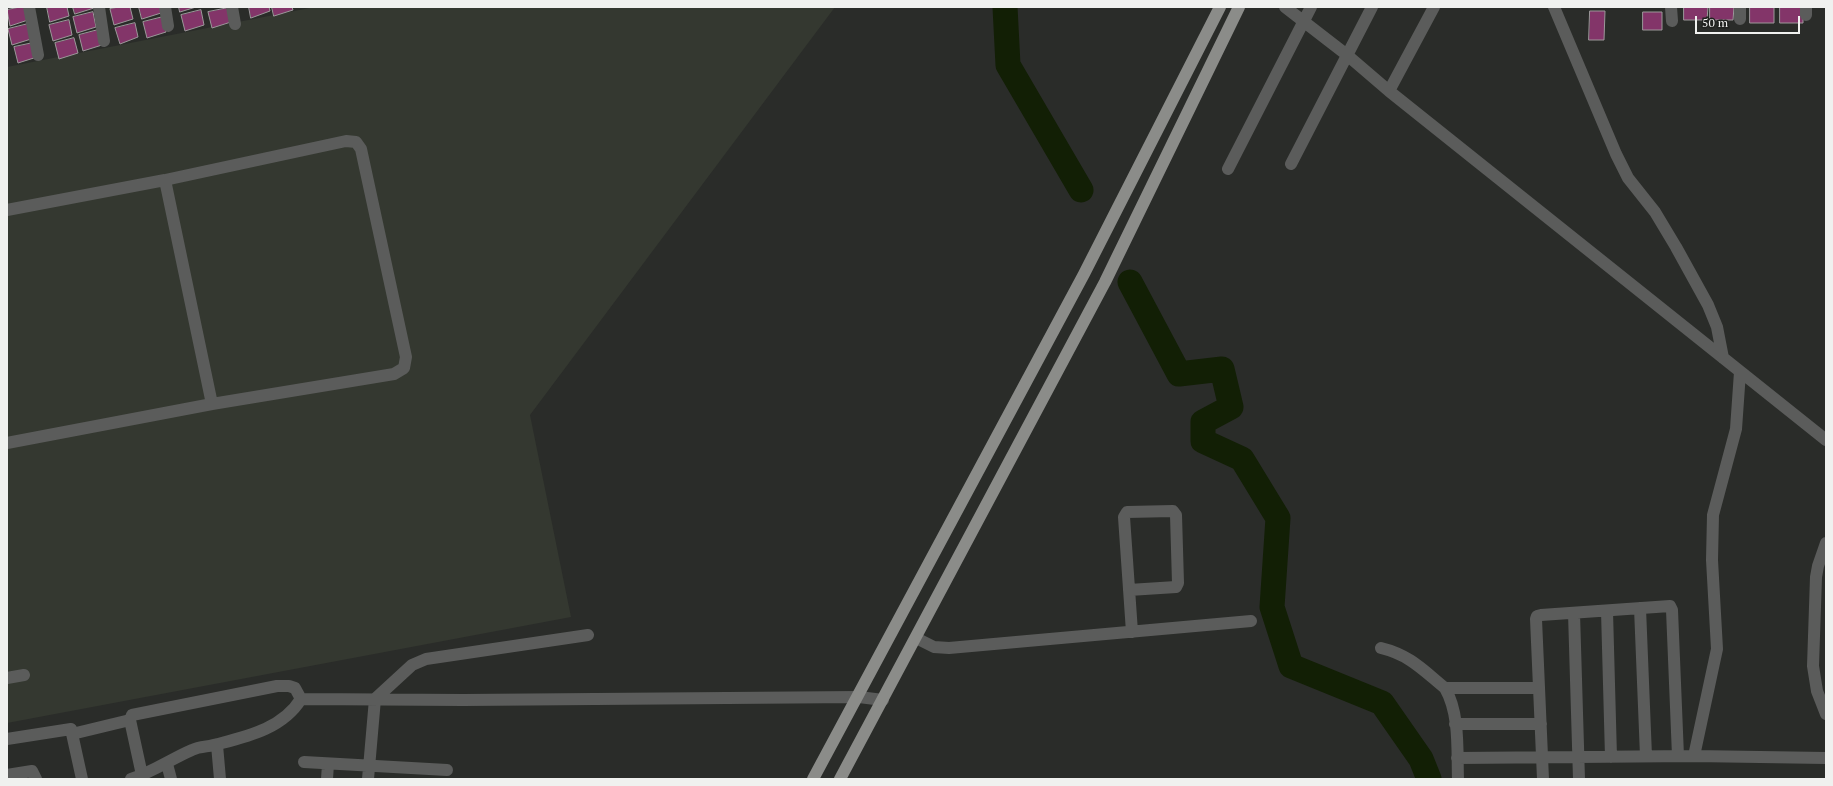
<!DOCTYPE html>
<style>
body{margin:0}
#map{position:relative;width:1833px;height:786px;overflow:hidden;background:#2a2c29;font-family:"PT Serif",serif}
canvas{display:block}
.frame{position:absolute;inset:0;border:8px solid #f0f1ef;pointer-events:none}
.scale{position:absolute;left:1695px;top:16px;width:105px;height:18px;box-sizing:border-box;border:2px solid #f0f1ef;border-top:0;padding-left:5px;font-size:12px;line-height:14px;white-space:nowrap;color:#f0f1ef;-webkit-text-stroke:3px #20221f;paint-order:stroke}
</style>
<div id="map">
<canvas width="1833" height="786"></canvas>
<div class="frame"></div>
<div class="scale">50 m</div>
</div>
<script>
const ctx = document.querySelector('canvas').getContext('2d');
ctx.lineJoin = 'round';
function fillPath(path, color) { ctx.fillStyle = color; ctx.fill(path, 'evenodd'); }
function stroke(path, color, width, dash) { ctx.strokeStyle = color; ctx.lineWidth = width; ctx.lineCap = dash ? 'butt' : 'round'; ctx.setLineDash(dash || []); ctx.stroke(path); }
fillPath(new Path2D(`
 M315,7h520l-305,408 41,202 -564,106v-656z`), '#343830');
stroke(new Path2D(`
 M1005,7l3,58 73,125
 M1130,282l49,92 43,-5 9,38 -28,15v19l39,18 36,59 -6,89 19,59 91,37 39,56 8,20`), '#121f05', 25);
const building = new Path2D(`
 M20,7h6l2,13 -18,6 -3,-16z
 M47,7h20l2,9 -19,6z
 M73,7h20l1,1 -19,6z
 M119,7h11l3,12 -19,6 -4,-16z
 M139,7h21l1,6 -19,6z
 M179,7h17l-16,5z
 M249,7h20l1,4 -19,7z
 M272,7h20l1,3 -19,6z
 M1684,7h24l-1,13h-23z
 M1710,7h24l-1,13h-23z
 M1750,7h24v16h-24z
 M1780,7h23v16h-23z
 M228,8l3,14 -19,6 -4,-16z
 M201,10l3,15 -19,6 -4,-16z
 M1590,11h15l-1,29h-15z
 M93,12l3,15 -19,6 -4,-16z
 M1643,12h19v18h-19z
 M163,17l3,15 -19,6 -4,-16z
 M69,20l3,15 -19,6 -4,-16z
 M135,23l3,14 -18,7 -5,-16z
 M28,24l3,15 -19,6 -4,-16z
 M98,30l4,15 -19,6 -4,-16z
 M74,38l4,15 -19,6 -4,-16z
 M33,43l4,14 -19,6 -4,-16z`);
fillPath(building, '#833569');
stroke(building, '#9c989a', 1);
stroke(new Path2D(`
 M29,7l9,48
 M99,7l5,34
 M165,7l3,19
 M232,7l3,17
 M1285,7l62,48 42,36 437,349
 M1554,7l62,147 12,24 27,34 21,35 32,58 9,22 6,31
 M1671,7l1,14
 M1740,7v12
 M1806,15v-8
 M1389,91l45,-84
 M1291,164l81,-157
 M1228,169l83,-162
 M165,180l47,224
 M7,210l158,-30 181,-39 10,1 5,7 45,208 -2,11 -10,6 -182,30 -205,39
 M1826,543l-8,23 -2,11 -3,89 4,25 9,23
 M1129,590l47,-3 2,-4 -2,-68 -3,-4 -46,1 -3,5 8,115
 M1640,608l6,148
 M1607,611l4,146
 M1574,613l5,166
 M916,638l18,9 15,1 302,-27
 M1381,648c29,7 42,22 64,40 15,26 12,62 13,91
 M7,678l17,-3
 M1445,688h94
 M1455,724h86
 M72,734l58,-14
 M7,739l64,-10 11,50
 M217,745l3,34
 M1694,756l23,-107 -5,-89 1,-45 23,-86 4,-57
 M1457,758l237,-2 132,2
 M304,762l143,8
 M167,764l4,15
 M7,775l25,-4 4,8
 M142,775l-12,-55 2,-5 145,-29h12l6,2 6,11
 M131,779c22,-7 40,-20 61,-29 8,-4 17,-3 26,-6 31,-8 65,-16 83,-45l162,1 396,-3 24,3
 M327,779l1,-15
 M368,779l7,-80 37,-34 14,-6 162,-24
 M1543,779l-7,-160 1,-3 4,-1 129,-9 2,4 6,146`), '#5b5c5b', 12);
stroke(new Path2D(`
 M813,779l271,-505 136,-267
 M840,779l265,-497 134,-275`), '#8b8c89', 12);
</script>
